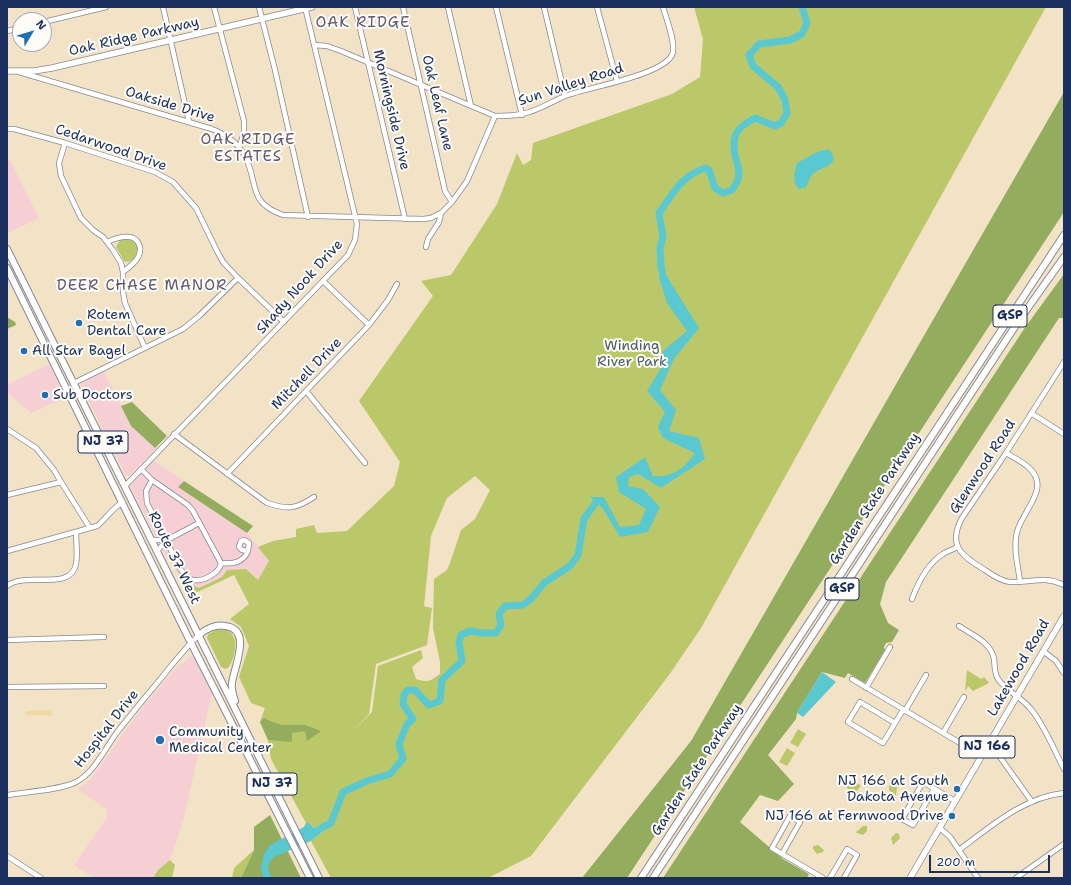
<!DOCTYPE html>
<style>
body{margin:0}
#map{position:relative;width:1071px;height:885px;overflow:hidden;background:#f2e3c6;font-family:"Shantell Sans",sans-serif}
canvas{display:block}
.frame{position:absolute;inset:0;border:8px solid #1b2f5e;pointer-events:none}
.north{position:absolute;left:12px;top:12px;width:40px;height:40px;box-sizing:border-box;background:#fdfcf7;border:1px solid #a3aaba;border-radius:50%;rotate:52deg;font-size:11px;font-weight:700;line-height:16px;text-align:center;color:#1b2f5e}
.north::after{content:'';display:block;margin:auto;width:14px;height:18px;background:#1f6fb2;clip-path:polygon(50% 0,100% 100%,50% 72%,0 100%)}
.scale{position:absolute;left:929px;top:855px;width:121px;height:18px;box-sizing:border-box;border:2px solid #1b2f5e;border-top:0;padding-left:5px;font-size:12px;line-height:14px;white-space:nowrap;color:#1b2f5e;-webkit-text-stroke:3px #fdfcf7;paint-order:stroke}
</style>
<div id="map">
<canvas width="1071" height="885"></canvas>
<div class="frame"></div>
<div class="north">N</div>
<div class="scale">200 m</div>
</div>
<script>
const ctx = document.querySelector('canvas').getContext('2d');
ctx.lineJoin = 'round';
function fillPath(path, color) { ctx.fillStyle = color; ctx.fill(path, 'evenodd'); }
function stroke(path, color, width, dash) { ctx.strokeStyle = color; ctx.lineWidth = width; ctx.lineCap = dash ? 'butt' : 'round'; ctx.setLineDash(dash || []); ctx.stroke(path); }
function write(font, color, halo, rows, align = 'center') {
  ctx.font = font + ' "Shantell Sans",sans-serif'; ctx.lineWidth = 4; ctx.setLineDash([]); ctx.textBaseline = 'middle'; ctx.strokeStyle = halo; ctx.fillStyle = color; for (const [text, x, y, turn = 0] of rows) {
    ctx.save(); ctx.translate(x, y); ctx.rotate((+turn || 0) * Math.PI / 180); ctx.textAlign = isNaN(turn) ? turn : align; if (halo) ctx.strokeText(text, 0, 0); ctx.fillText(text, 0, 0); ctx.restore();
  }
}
fillPath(new Path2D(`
 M10,160l29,58 -32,15v-71z
 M49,364l16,34 -34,15 -24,-21v-7z
 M104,371l27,55 25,23 -27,27 -4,-2 -43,-87 -1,-3 3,-2z
 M153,460l31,21 -5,6 68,46 22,28 -11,19 -12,-11 -24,8 -23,11 -16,-7 -20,-29 -32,-65 1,-4z
 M193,655l19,38 -29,129 -13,38 -12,10 -5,8h-59l-20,-13 32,-46 1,-9 -29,-21 12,-9 48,-67 38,-45z`), '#f6cfd5');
fillPath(new Path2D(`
 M694,7h352l-345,621 -32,47 -138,181 -43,22h-157l-20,-37 20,-16 -1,-4 -16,7 -5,-5h-3l-35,-64 -3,-19 -8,-18 5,-14 -14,-5 -12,-26 10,-31 -8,-19 -11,-8 19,-15 -15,-29 -45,21 -6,-15 16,7 23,-11 5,-7 19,-1 12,11 11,-19 -11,-14 15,-6 23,-4v-8l18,-4 3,8 30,-2 47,-45 6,-24 -41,-61 74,-105 -12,-15 30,-6 46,-71 20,-51 6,12 8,-5 2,-17 139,-49 28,-17 3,-38zM475,476l15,14 -15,29 -14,11 -11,33 -3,7 -13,9 -1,49 7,34v12c-10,7 -11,9 -24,5l-4,-12 11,-9 -2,-8 -43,16 -6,46 -21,21 18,-19 7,-50 51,-19 5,-37 -8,-2 7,-70 16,-38z
 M127,238c15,5 15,18 1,24l-4,-1 -8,-14 4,-7z
 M216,630c18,-3 22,11 18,25 -2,6 -3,11 -8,14l-5,-2 -14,-29 1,-4z
 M967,670l14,9 3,-2 5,6 -16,8 -5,-5 -2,4h-1z
 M798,729l8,5 -8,13 -8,-4z
 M787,748l8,5 -8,13 -8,-4z
 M853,779l8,7 -7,8 -8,-7z
 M893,784l4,4 -1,7h-2l-5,-5v-5z
 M863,826h4v5l-4,4 -6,-2 -1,-1z
 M896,833l3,1 1,4 -7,7 -2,-7z
 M818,845l6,5 -1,2 -6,2 -4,-5v-3z
 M254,850l-13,28h-9l2,-10z
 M170,860l5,5 -3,13h-19l5,-8z`), '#bac869');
fillPath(new Path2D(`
 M1064,92v120l-437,666h-45l109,-137z
 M1064,274v44h-5l-173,264 -6,22 8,19 11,7 -7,12 -6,1 -2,4 1,3 -20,33 -17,-10 -3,5 -23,-6 -25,41 -1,6 -28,36 26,29 -16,17 -18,-6 -20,27 43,37 26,15 -2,4h-144l361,-549z
 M7,317l8,5 1,3 -9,4z
 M132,402l35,34 -12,12 -24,-22 -10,-20z
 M184,481l69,45 -6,7 -69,-46z
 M264,718l6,3 12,4h23l16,6 -14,10 -2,-10 -13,2v9l-24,-2 -8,-18z
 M270,815l31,63h-60l13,-28v-23z`), '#93ac5d');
fillPath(new Path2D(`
 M52,710l1,5c-4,1 -8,0 -12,0 -5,0 -9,1 -14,0l-2,-3 2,-1z`), '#eeda9e');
fillPath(new Path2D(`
 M829,149c14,18 -9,17 -17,26 -3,4 -4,8 -6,12l-7,2c-8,-7 -4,-17 -2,-26l20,-11z
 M666,275l33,53 -25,31 -14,31 16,20 -7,21 30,7 6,21 -44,29 -23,-14 -9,3 -1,9 15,3 17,18 -12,25 -28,5 -18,-30 -12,-10h14l16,30 19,-2 7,-16 -27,-17 -3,-15 29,-20 8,19c20,2 31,-8 42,-23l-32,-15 -5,-11 7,-15 -18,-21 16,-26v-14l24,-20 -20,-28 -8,-26z
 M822,672l14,10 -33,35 -6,-4z
 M331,820v5l-20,16 -37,16 -6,6 -5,-1v-6l7,-11 34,-18 2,-4h3l5,5z`), '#5ac8d0');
stroke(new Path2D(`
 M667,283l-4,-7 -2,-10 -1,-18 3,-12 -4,-23c14,-19 22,-37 46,-45l4,2 6,18 8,5 9,-3c4,-6 7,-10 7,-17 0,-7 -3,-12 -4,-18 -4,-21 3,-28 20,-37l20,8 6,-3 6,-10 -2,-13 -7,-13 -25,-21 -4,-11 10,-11 31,-4 12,-6 5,-11 -5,-16
 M323,827l8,-4 12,-31 24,-11 23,-7 13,-15 -4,-15 8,-20 6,-5 -10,-15 1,-9 4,-5h7l14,15 11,-4 2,-21 20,-19 -3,-19 2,-7 9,-4 12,2h14l5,-8 -2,-11 6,-8 18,-1 8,-6 13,-16 26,-17 8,-11 6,-36 12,-17 4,-1 3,3
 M268,878c-5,-10 -5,-14 3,-23`), '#5ac8d0', 7);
const minor = new Path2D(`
 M163,7l26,115
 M214,7l30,114v12l-5,15
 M259,7l16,63 33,147
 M355,7l50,212
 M403,7l40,175 2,9 7,11
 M448,7l23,99
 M496,7l26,108
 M544,7l21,89
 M597,7l20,74
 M44,22l62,-15
 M7,31l13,-3
 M314,45l13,1 14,5 154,65c9,0 18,0 27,-2 16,-3 29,-12 43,-18 23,-9 96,-20 107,-41 5,-10 -6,-37 -9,-48
 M19,72l193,57c13,5 26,14 33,27 14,28 2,46 38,59l140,4 8,-1 10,-5
 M7,129h7l51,14 90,29 18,10 23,26 21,43 6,11 15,16 46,44
 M65,143l-6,20 2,13 20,42 12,12 10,7 10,13 8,13 2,9v20l2,11 20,45
 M107,242c7,-3 15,-6 22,-5 5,0 8,3 10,7 5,12 -7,21 -16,28
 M426,247l2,-8 11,-17 2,-9 11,-11 15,-21 28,-65
 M323,281l46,44
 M1064,362l-58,91 -44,65c-15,28 0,38 23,52 7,5 16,11 25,12 21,1 33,-7 54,3
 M74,383l109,-54 16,-13 39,-38
 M306,391l59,72
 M1031,413l33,21
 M7,429l29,19 18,22 7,12
 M174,434l93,69c21,7 29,6 47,-6
 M1006,453c7,4 15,8 21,13 26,21 -4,43 -10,66 -4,16 1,34 3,49
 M141,469l11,11 36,25 5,6 28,52c-1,10 -18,19 -28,17 -5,-1 -8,-6 -12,-10l-34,-67 -1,-12 6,-11
 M227,474l142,-149 19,-25 9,-16
 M125,486l223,-231 7,-15 2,-16 -52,-217
 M7,495l54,-13 29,46
 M152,540h15l-10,11
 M167,540l32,-17
 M244,540l5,3 -1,8 -6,-1 -3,-3 2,-6z
 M7,551l90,-25c10,-8 14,-17 26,-24
 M221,563c12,1 22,0 27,-12
 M7,586c18,-15 64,6 69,-22 2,-10 0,-22 0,-32
 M912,599c6,-16 16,-36 31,-45 4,-3 10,-4 14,-7
 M959,626c13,9 32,16 35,33 1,7 0,14 4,20 8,12 23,18 32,29 14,16 24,42 34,61
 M7,640l97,-3
 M1043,651l13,10 8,12
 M852,679l130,77
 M7,687l97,-1
 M866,688l24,-41
 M905,711l21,-36
 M895,723l-35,-21 -12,20 35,21 20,-33
 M943,733l21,-36
 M1000,757l32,45
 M934,789l-21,36 -11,-6 21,-37 32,19
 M7,795c18,-3 54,-5 69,-13 18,-9 30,-35 42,-51 15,-19 30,-37 45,-55 11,-14 23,-29 36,-41
 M940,828l10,9 28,41
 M959,850c31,-23 65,-53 105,-57
 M782,854l18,-32 -10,-6 -18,32 51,30
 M7,856l34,22
 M830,878l17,-29 10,6 -13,23
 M1016,878l48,-34`);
const major = new Path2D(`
 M7,71h27l18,-3 260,-61
 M910,878l154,-262`);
const highway = new Path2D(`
 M7,249l312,629
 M7,268l180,367 123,243
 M199,635c6,-6 17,-11 26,-9 28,3 9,41 7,57 -1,6 1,12 3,18
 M641,878l423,-643
 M653,878l367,-559 44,-62`);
stroke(minor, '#868992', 6);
stroke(major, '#868992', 7);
stroke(highway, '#868992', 8);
stroke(minor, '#fff', 4.5);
stroke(major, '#fff', 5.5);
stroke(highway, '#fff', 6);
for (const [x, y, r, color] of [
 [79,323,4,"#1f6fb2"],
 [24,351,4,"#1f6fb2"],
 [45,395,4,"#1f6fb2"],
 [160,740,5,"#1f6fb2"],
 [957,789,4,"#1f6fb2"],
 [952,816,4,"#1f6fb2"]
]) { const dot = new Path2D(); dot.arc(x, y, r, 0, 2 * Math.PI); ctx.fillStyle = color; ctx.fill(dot); stroke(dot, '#fdfcf7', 1.5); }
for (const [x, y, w] of [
 [1010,316,34],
 [103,442,50],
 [842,589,34],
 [987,747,56],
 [272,784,50]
]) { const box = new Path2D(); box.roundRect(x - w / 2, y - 11, w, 22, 3); ctx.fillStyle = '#fdfcf7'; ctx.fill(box); stroke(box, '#1b2f5e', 1); }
write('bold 13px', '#1b2f5e', null, [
 ["GSP",1010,316],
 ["NJ 37",103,442],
 ["GSP",842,589],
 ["NJ 166",987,747],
 ["NJ 37",272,784]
]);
write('14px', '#1b2f5e', '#fdfcf7', [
 ["Oak Ridge Parkway",134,37,-13],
 ["Sun Valley Road",571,85,-18],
 ["Oak Leaf Lane",437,103,77],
 ["Oakside Drive",170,105,17],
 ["Morningside Drive",391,110,77],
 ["Cedarwood Drive",111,148,19],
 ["Shady Nook Drive",300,287,-48],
 ["Mitchell Drive",307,374,-46],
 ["Glenwood Road",983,467,-57],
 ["Garden State Parkway",875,499,-57],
 ["Route 37 West",174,558,64],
 ["Lakewood Road",1019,668,-60],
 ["Hospital Drive",107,729,-52],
 ["Garden State Parkway",697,770,-57]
]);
write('14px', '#1b2f5e', '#fdfcf7', [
 ["Rotem",87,315],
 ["Dental Care",87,331],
 ["All Star Bagel",32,351],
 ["Sub Doctors",53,395],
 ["Community",169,732],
 ["Medical Center",169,748],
 ["NJ 166 at South",949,781,"right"],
 ["Dakota Avenue",949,797,"right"],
 ["NJ 166 at Fernwood Drive",944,816,"right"]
], 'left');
write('14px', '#4b5d61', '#fdfcf7', [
 ["Winding",632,346],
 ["River Park",632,362]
]);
ctx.letterSpacing = '1px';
write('15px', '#5f5670', '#fdfcf7', [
 ["OAK RIDGE",363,23],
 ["OAK RIDGE",248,140],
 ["ESTATES",248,157],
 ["DEER CHASE MANOR",142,286]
]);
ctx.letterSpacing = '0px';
</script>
